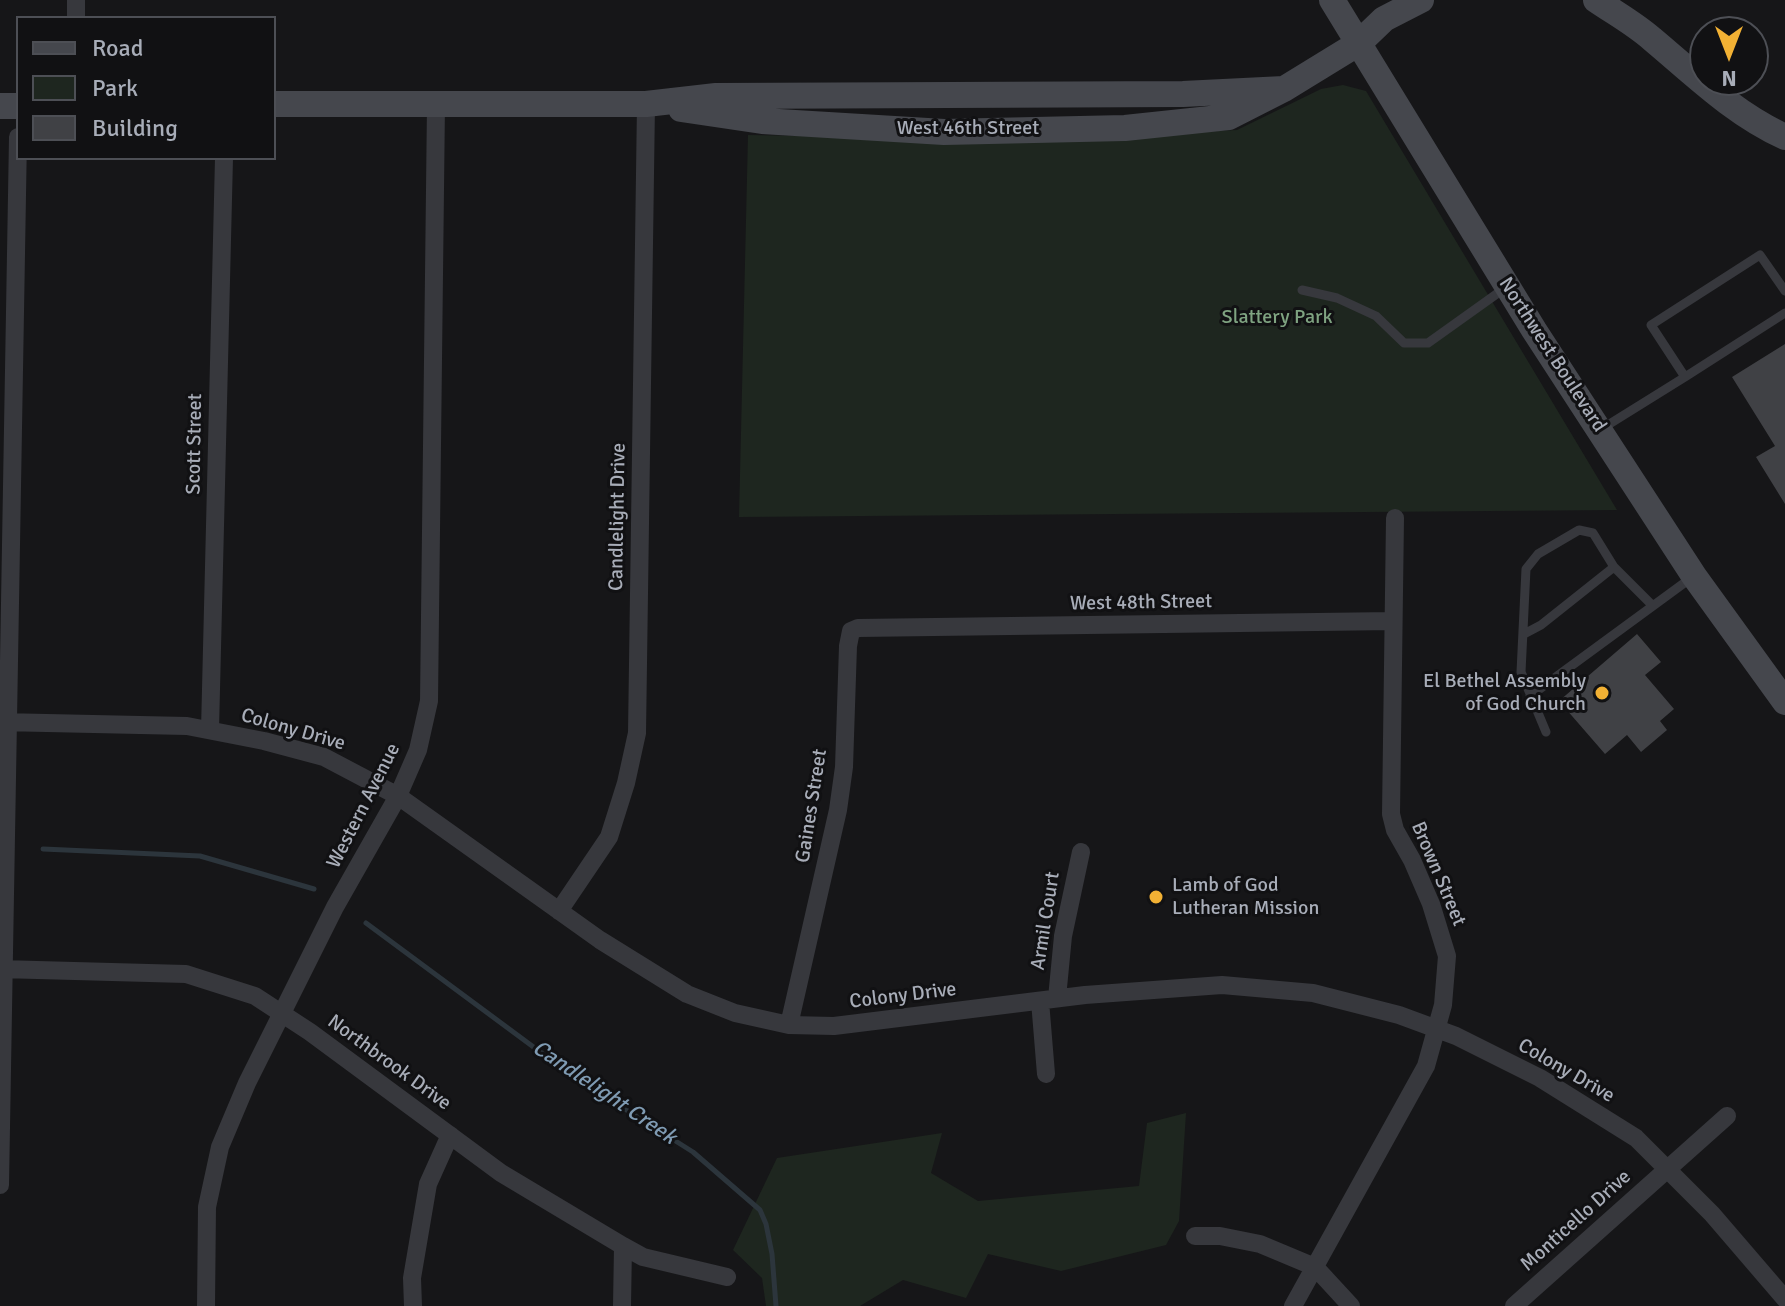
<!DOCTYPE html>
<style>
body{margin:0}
#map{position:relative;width:1785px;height:1306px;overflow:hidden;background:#161618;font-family:Signika,sans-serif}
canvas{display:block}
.legend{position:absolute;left:16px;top:16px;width:260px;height:144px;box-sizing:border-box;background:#111113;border:2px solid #4d4f55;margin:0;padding:10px 14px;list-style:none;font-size:24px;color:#a8adb8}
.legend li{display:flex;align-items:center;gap:16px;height:40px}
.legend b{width:40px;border:2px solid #4d4f55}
.north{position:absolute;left:1689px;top:16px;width:80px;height:80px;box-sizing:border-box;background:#111113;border:2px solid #4d4f55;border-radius:50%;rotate:180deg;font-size:22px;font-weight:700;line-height:32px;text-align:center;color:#a8adb8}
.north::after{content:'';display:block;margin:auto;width:28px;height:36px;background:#f2b134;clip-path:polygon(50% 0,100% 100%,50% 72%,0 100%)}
</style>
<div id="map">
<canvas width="1785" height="1306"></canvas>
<ul class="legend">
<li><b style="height:10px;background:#45474d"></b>Road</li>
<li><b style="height:22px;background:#1e261f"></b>Park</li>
<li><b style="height:22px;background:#404145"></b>Building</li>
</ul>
<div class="north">N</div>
</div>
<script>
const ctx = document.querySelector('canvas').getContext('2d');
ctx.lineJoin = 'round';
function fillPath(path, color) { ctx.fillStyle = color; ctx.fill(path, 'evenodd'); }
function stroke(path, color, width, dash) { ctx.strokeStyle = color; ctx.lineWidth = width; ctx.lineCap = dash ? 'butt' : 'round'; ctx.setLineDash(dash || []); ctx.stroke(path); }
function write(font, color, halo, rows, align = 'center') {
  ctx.font = font + ' Signika,sans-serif'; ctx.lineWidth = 6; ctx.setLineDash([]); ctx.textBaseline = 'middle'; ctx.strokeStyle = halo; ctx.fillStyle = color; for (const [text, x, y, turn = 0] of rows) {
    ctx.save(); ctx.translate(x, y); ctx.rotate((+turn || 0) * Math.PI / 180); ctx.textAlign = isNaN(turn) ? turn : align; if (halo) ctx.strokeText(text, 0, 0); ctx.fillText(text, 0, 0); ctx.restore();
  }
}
fillPath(new Path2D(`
 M1343,85l23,6 251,419 -878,7 9,-382 297,5 192,-10 84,-41z
 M1186,1113l-7,108 -13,24 -105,26 -73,-17 -22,44 -63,-18 -43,26h-94l-4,-28 -29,-28 44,-92 165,-25 -11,40 47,28 161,-15 8,-63z`), '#1e261f');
stroke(new Path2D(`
 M43,849l157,7 114,33
 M366,923l208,154 119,75 67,58 6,14 6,30 4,52`), '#2c353c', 5);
fillPath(new Path2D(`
 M1785,344v160l-29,-47 19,-11 -43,-69z
 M1637,634l24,28 -16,13 29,34 -14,12 7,9 -26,22 -14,-17 -22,19 -46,-53z`), '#404145');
stroke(new Path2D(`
 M1302,290l35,8 39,18 28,27h24l77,-55
 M1785,291l-25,-36 -109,70 34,52 100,-64
 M1603,428l82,-51
 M1524,634l17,-9 73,-58
 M1530,696l161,-118
 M1546,732l-25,-60 5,-103 12,-15 41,-24 14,3 21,34 39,39`), '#37383d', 9);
stroke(new Path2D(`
 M76,0v18
 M0,722l187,4 77,15 60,16 74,39 202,144 87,54 48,19 54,12 45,1 251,-31 137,-10 91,8 86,22 57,21 84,42 96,60 76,76 73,85
 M210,730l14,-572
 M559,911l50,-74 17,-54 11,-50 9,-629
 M0,969l186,5 69,22 55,36 191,141 122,73 20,11 84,20
 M1057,998l6,-62 18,-84
 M1040,1001l6,73
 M789,1025l49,-215 6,-43 4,-121 3,-15 7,-3 535,-7
 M0,1185l18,-1048
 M1195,1236h25l40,8 55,23 36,39
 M206,1306l1,-99 13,-60 27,-64 88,-176 63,-111 20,-46 11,-49 7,-597
 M413,1306l-1,-28 16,-94 22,-49
 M622,1306l1,-60
 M1293,1306l133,-240 17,-61 4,-49 -16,-52 -19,-44 -17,-30 -4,-16 4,-296
 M1514,1306l213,-190`), '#37383d', 18);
stroke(new Path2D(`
 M1332,0l202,330 160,246 91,126
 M1596,0c19,13 39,24 56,39 43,36 81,74 133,98
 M274,104h372l70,-8 467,-2 101,-5
 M0,106h18
 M681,109l81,12 182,11 181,-4 104,-11 55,-28 75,-46 25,-24 37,-19`), '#45474d', 26);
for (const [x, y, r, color] of [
 [1602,693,8,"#f2b134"],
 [1156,897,8,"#f2b134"]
]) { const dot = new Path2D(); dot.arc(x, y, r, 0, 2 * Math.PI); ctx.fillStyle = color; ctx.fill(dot); stroke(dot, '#111113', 3); }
write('20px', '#a8adb8', '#111113', [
 ["West 46th Street",968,129],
 ["Northwest Boulevard",1552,355,57],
 ["Scott Street",195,444,-89],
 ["Candlelight Drive",618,517,-89],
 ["West 48th Street",1141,603,-1],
 ["Colony Drive",293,730,16],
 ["Western Avenue",364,806,-63],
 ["Gaines Street",812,806,-81],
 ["Brown Street",1438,874,67],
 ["Armil Court",1046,921,-81],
 ["Colony Drive",903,996,-7],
 ["Northbrook Drive",389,1063,36],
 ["Colony Drive",1566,1071,30],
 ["Monticello Drive",1576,1221,-42]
]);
write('20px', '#7fa381', '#111113', [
 ["Slattery Park",1277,318]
]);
write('20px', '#a8adb8', '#111113', [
 ["El Bethel Assembly",1586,682],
 ["of God Church",1586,705],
 ["Lamb of God",1172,886,"left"],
 ["Lutheran Mission",1172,909,"left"]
], 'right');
write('italic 22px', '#7f9bb3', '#111113', [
 ["Candlelight Creek",604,1093,34]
]);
</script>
